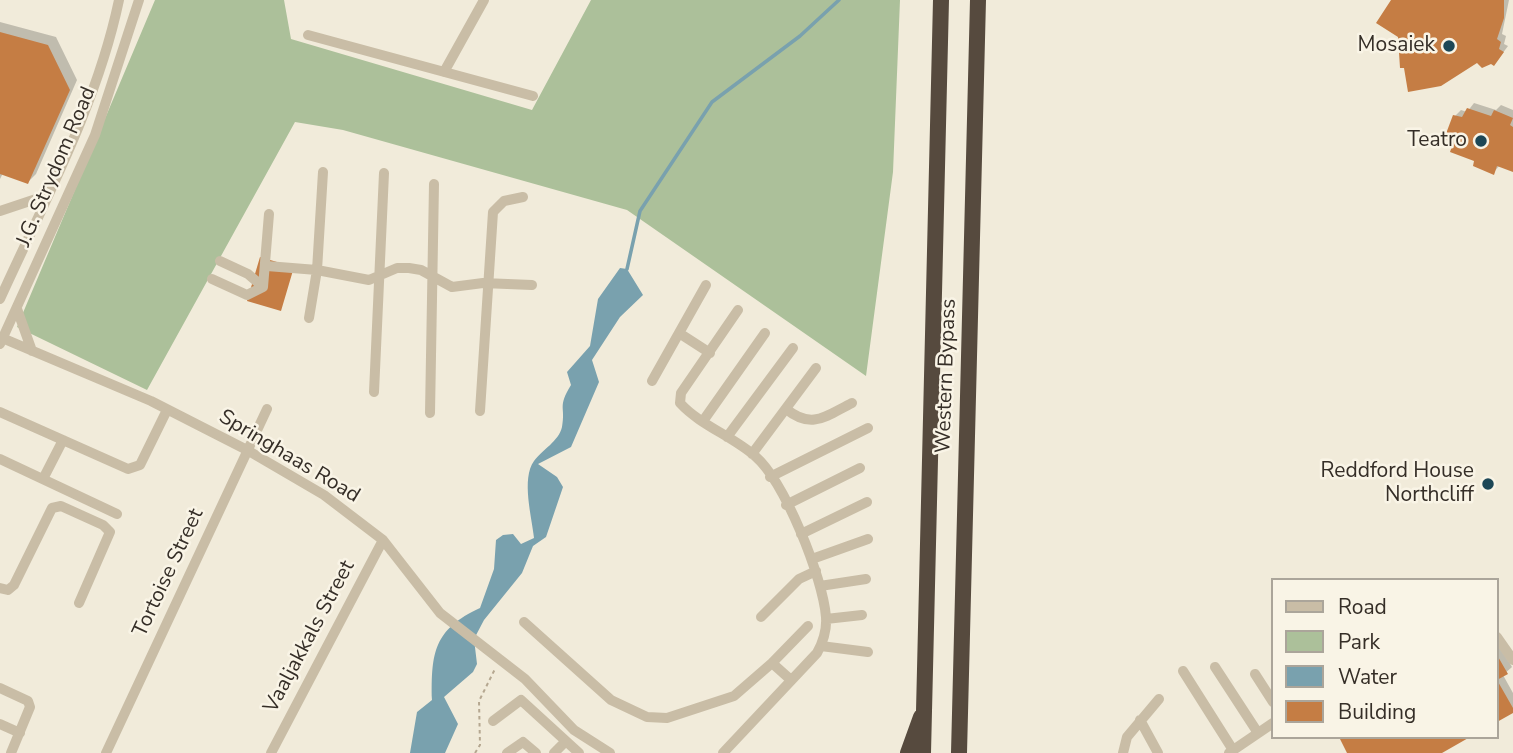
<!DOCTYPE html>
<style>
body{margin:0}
#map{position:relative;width:1513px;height:753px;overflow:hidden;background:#f1ebda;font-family:"Nunito Sans",sans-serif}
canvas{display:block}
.legend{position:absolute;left:1271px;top:578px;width:228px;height:161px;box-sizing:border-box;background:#f9f4e6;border:2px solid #aba59a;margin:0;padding:9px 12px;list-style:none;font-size:21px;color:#352e27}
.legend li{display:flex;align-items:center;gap:14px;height:35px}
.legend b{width:35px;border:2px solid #aba59a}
</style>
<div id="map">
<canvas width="1513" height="753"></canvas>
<ul class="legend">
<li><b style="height:9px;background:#c9bda6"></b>Road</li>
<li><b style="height:19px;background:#acc09a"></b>Park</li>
<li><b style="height:19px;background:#79a1ae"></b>Water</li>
<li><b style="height:19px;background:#c57d44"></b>Building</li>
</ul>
</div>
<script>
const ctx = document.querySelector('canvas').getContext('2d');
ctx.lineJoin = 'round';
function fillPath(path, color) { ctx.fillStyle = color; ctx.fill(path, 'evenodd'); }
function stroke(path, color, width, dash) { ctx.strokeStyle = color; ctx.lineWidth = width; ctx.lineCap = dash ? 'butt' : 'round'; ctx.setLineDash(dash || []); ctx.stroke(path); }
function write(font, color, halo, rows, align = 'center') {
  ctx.font = font + ' "Nunito Sans",sans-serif'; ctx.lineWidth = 5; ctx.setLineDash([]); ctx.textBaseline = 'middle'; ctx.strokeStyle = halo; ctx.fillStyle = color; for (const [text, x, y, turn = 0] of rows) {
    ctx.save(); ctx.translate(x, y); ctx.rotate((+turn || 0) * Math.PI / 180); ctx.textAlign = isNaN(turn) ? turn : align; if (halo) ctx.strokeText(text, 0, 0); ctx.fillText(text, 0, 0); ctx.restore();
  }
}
fillPath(new Path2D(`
 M155,0h129l7,39 241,71 59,-110h309l-7,172 -27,204 -239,-166 -284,-80 -48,-8 -148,268 -130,-63z`), '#acc09a');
fillPath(new Path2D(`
 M620,268l7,1 16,26 -23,22 -28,43 7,22 -28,65 -33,17 19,13 6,10 -17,50 -13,9 -11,27 -38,47 -10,19 3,25 -4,8 -29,25 14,27 -13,29h-35l7,-41 15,-12c-1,-47 2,-71 48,-92l14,-39 2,-29 7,-5 10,-1 8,10 13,-6c-2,-21 -13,-59 0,-77 8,-11 25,-20 28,-34 4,-21 -5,-19 9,-42l-4,-13 23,-26 8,-47z`), '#79a1ae');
fillPath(new Path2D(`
 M1393,0h116l-7,34 4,2 -2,8 4,2 -9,12z
 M0,22l56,15 21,43 -41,94 -8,8 -25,-9 -3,6z
 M1474,103l22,7 5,-5 12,5v60l-13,-5 -7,8 -38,-31v-26l6,-6 6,2z
 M1497,640l15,27 -9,8 10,18v18l-16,9z`), '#0003');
stroke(new Path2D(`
 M627,269l13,-58 72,-109 88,-66 39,-36`), '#79a1ae', 3.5);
fillPath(new Path2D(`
 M1391,0h113v18l-7,21 4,3 -2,7 5,3 -10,14 -3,-2 -9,4 -5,-5 -36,23 -33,6 -4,-24h-4l-2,-31 -22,-14z
 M0,32l48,13 22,45 -42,94 -28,-10z
 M1467,108l24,8 3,-6 19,8 -3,7 3,2v45l-16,-6 -3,9 -21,-9 1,-5 -24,-9 3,-9 -9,-4 9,-24 9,2z
 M260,257l34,10 -13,44 -34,-10z
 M1497,655l11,19 -11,6z
 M1497,680l16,28v5l-16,9z
 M1339,737h131l-28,16h-95z`), '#c57d44');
stroke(new Path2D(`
 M475,753l5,-8 -1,-44 16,-32`), '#b5a790', 2, [3.5, 3.5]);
stroke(new Path2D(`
 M308,35l225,61
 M444,72l40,-72
 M0,211l48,-16
 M220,261l28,13 15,13
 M267,266l50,4 52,10 28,-12h12l12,2 31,17 31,-4 49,2
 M212,279l35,16 16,-8 6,-73
 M0,299c44,-97 97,-194 119,-299
 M17,309l15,42
 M309,318l8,-48 6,-98
 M679,333l31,20
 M0,337l151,64 96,49 77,45 59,45 57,73 85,66 49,51 36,23
 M0,344l95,-209 44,-135
 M652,381l54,-96
 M374,392l10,-219
 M786,409c26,21 40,7 66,-6
 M480,411l13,-199 11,-11 19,-4
 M0,412l128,57 12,-4 27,-55
 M430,413l4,-229
 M703,421l62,-88
 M727,437l66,-89
 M752,454l64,-86
 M0,459l117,55
 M770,477l98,-49
 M43,479l20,-39
 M786,505l74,-37
 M801,534l66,-32
 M812,559l56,-20
 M820,586l46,-7
 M0,588l8,2 6,-5 38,-77 9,-2 42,19 7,7 -31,71
 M761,617l38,-38 17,-8
 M826,619l36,-4
 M524,622l87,78 36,17 20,1 67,-22 38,-33 19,17
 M1497,637l16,23
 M821,646l47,6
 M772,663l36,-37
 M1215,667l43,66
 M1183,671l50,79
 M1255,674l18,28
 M0,688l28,13 2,6 -19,46
 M1140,720l18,33
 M493,721l28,-21 58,53
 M0,724l20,9
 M106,753l161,-344
 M271,753l112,-213
 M507,753l16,-11 13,11
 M554,753l11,-11
 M723,753l94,-100c6,-11 10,-23 9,-36 -3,-39 -41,-135 -71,-161 -23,-20 -55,-31 -75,-53l1,-10 57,-83
 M1123,753l4,-16 32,-38
 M1229,753l44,-30`), '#c9bda6', 10);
stroke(new Path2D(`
 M908,753l13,-36
 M923,753l18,-753
 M959,753l19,-753`), '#564a3e', 16);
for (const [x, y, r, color] of [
 [1449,46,7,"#1d4756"],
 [1481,141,7,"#1d4756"],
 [1488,484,7,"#1d4756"]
]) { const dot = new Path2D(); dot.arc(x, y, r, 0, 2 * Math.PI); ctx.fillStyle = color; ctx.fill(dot); stroke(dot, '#f9f4e6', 2.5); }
write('21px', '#352e27', '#f9f4e6', [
 ["Mosaiek",1435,46],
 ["Teatro",1467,141],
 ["Reddford House",1474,472],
 ["Northcliff",1474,496]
], 'right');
write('21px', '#352e27', '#f9f4e6', [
 ["J.G. Strydom Road",57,167,-67],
 ["Western Bypass",947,376,-88],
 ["Springhaas Road",289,457,31],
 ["Tortoise Street",169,573,-65],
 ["Vaaljakkals Street",310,637,-62]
]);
</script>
